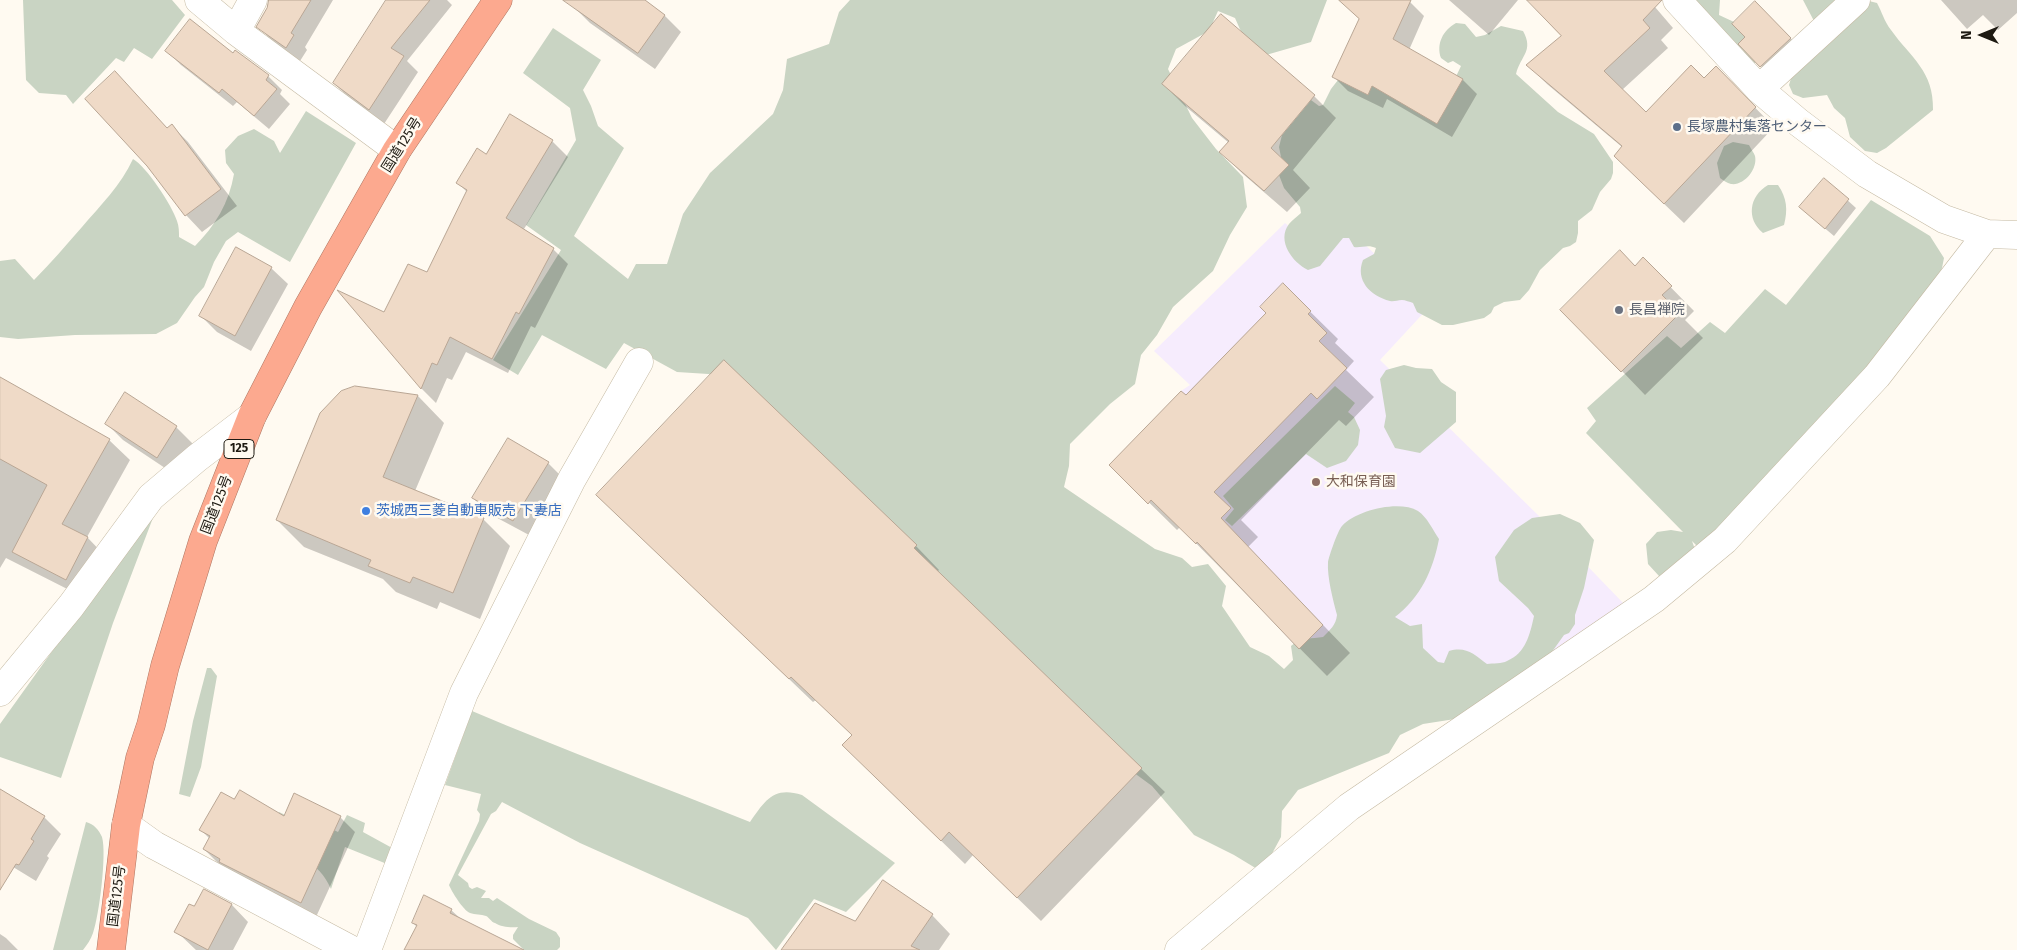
<!DOCTYPE html>
<meta charset="utf-8">
<style>
body{margin:0}
#map{position:relative;width:2017px;height:950px;overflow:hidden;background:#fffaf1;font-family:"Fira Sans",sans-serif}
canvas{display:block}
.north{position:absolute;left:1957px;top:10px;width:50px;height:50px;-webkit-text-stroke:4px #fffaf1;paint-order:stroke;rotate:270deg;font-size:14px;font-weight:700;line-height:20px;text-align:center;color:#1e1a12}
.north::after{content:'';display:block;margin:auto;width:18px;height:22px;background:#1e1a12;clip-path:polygon(50% 0,100% 100%,50% 72%,0 100%)}
</style>
<div id="map">
<canvas width="2017" height="950"></canvas>
<div class="north">N</div>
</div>
<script>
const ctx = document.querySelector('canvas').getContext('2d');
ctx.lineJoin = 'round';
function fillPath(path, color) { ctx.fillStyle = color; ctx.fill(path, 'evenodd'); }
function stroke(path, color, width, dash) { ctx.strokeStyle = color; ctx.lineWidth = width; ctx.lineCap = dash ? 'butt' : 'round'; ctx.setLineDash(dash || []); ctx.stroke(path); }
function write(font, color, halo, rows, align = 'center') {
  ctx.font = font + ' "Fira Sans","Noto Sans JP",sans-serif'; ctx.lineWidth = 5; ctx.setLineDash([]); ctx.textBaseline = 'middle'; ctx.strokeStyle = halo; ctx.fillStyle = color; for (const [text, x, y, turn = 0] of rows) {
    ctx.save(); ctx.translate(x, y); ctx.rotate((+turn || 0) * Math.PI / 180); ctx.textAlign = isNaN(turn) ? turn : align; if (halo) ctx.strokeText(text, 0, 0); ctx.fillText(text, 0, 0); ctx.restore();
  }
}
fillPath(new Path2D(`
 M1285,223l35,29 24,-27 86,81 -50,54 160,157 87,90 -148,100 -168,-49 -18,-15 -83,-88 -58,-55 -4,3 -39,-38 72,-74 9,-6 -36,-34z`), '#f6ecfd');
fillPath(new Path2D(`
 M23,0h149l13,15 -33,44 -18,-11 -10,14 -8,-4 -43,46 -7,-9 -27,-2 -13,-13z
 M850,0h477l-16,42 -45,13 -19,-10 -12,-27 -17,-7 -9,20 -33,18 -8,20 24,49 24,31 27,28 4,30 -17,28 -17,36 -40,36 -16,28 -16,20 -6,29 -25,20 -40,40 -1,22 -5,21 91,62 27,9 10,9 16,-3 18,22 -4,20 28,41 19,9 15,13 9,-9 -2,-14c10,-9 21,-7 32,-9 7,-7 13,-12 14,-22 -4,-15 -10,-38 -9,-53 1,-6 10,-32 14,-36 15,-16 57,-26 76,-15 9,6 15,19 21,28 -6,31 -18,58 -44,78l15,9 12,-2 1,24 15,14 6,1 5,-12c17,-5 25,3 38,13 6,-1 15,0 20,-3 19,-8 23,-27 27,-45l-6,-8 -29,-27 -4,-24 19,-27 18,-12 28,-4 20,9 14,17 -10,48 -9,27v9l-6,9 -5,2 -15,21 -94,63 -32,5 -23,11 -11,18 -91,37 -16,21 -1,26 -19,35 -28,-17 -40,-20 -42,-49 -60,-44 -368,-367 -47,-3 -53,-29 -18,26 -64,-34 -24,40 -25,-15 68,-110 -35,-25 50,-85 -6,-32 -47,-35 30,-45 48,32 -18,30 8,16 7,20 26,22 -50,88 54,43 8,-15h31l16,-50 27,-41 63,-59 10,-24 4,-31 42,-15 10,-32z
 M1693,0h27l-1,15 15,7 29,24 -9,19z
 M1803,0h37l-26,21z
 M1869,1l8,2c5,9 7,18 14,27 20,28 43,41 42,80l-47,38 -9,5 -12,-2 -15,-14 -5,-19 -11,-10 -7,-13 -24,3 -10,-4 -4,-9 3,-10z
 M1456,23l9,1 11,13 9,-2 16,-9 22,5c11,20 -2,24 -7,43l42,38 36,22 19,28v11l-2,6 -11,13 -8,18 -14,11v12l-2,9 -6,4 -7,2 -23,22 -11,20 -9,10 -16,2 -10,5 -3,6 -7,5 -31,7h-11l-25,-13 -4,-9c-3,-1 -8,-3 -11,-3 -5,0 -8,2 -12,1 -20,-5 -35,-21 -27,-41l11,-6 2,-6c-8,-4 -14,0 -22,-1l-5,-9h-6l-23,28 -12,4c-15,-7 -32,-29 -19,-46 3,-4 8,-7 12,-11l-1,-6 -16,-19 -5,-13 2,-18 -2,-10 3,-12 29,-35 8,6 4,-1 8,-16 7,-9 23,-8 89,17 11,-23 -8,-5 -5,2 -7,-5c-5,-14 2,-28 15,-35z
 M306,111l50,32 -66,119 -52,-30 -12,9 -12,21 -10,25 -9,10 -18,26 -21,11 -81,1 -57,4 -18,-2v-76l15,-2 19,21c17,-17 32,-35 48,-53 18,-21 39,-42 51,-68 13,7 39,46 44,62 2,5 2,11 2,16l16,9c20,-20 34,-43 39,-72l-8,-11 -1,-13 13,-14 16,-7 20,12 6,12z
 M1733,142l16,3c2,4 5,8 6,11 3,13 -11,30 -24,28 -4,-1 -8,-4 -11,-6l-3,-15 7,-17z
 M1768,185h10c9,13 10,25 6,40l-21,8c-17,-14 -14,-37 5,-48z
 M1871,200l59,36 14,22 -2,10 -10,22 -97,116 -135,143 -8,-8 5,14 -19,22 -19,-1 -11,-12 -2,-20 11,-12 14,-2 12,2 -97,-99 10,-12 -9,-13 80,-72 14,12 29,-26 15,11 40,-44 21,16z
 M1404,365l12,3 16,1 9,13 15,10v30l-36,31 -25,-5 -11,-21 2,-11 -6,-37 6,-9z
 M1335,386l20,17 -7,9 6,5 6,13 -2,15 -12,16 -19,7 -21,-14 -74,72 -7,-6 9,-11 -11,-13z
 M159,502l-46,121 -52,155 -61,-21v-33z
 M207,668h4l6,8 -16,91 -11,30 -11,-3 14,-73z
 M472,711c92,39 186,74 278,111 15,-21 23,-36 52,-27l93,68 -49,49 -32,-13 -38,51 -28,-32 -168,-75 -78,-41 -6,9 -5,3 -33,61 10,8 1,4 3,2 5,-2 9,4 -5,7h8l4,3 4,-3 32,21 27,13 4,6v9l-3,3h-33l-11,-11v-4l5,-8c-7,1 -17,0 -23,-4 -4,-1 -6,-6 -9,-7 -5,-2 -11,-1 -16,-3 -7,-3 -18,-21 -21,-28l30,-64 1,-7 -3,-4 4,-16 -36,-9z
 M279,812l29,14 4,-7 26,13 9,-17 18,8 -2,9 31,17 -7,15 -42,-17 -14,42c-13,-30 -36,-33 -64,-46z
 M86,822c8,2 13,8 16,15 5,17 -3,79 -9,96 -2,6 -6,12 -10,17h-30z`), '#c9d4c3');
fillPath(new Path2D(`
 M270,0h63l-28,47 2,3 -7,11 -28,-20 -14,-15 10,-18z
 M393,0h54l5,5 -45,56 11,11 -34,52 -35,-26 -15,-15z
 M578,0h64l23,16 16,16 -26,37 -65,-46 -16,-16z
 M1340,0h68l16,16 -15,34 54,30 14,14 -25,43 -65,-38 -4,9 -35,-17 -14,-14 27,-58z
 M1449,0h69l-29,35z
 M1529,0h120l24,28 -12,12 7,8 -46,42 24,23 58,-33 31,7 39,40 -90,96 -49,-47 -13,-29 -75,-63 -19,-19 34,-29z
 M1941,0h76v13l-19,17 -15,-15 -16,14z
 M1755,2l52,53 -30,28 -16,-17 -14,-29z
 M167,51l67,4 34,21 14,14 -2,4 10,10 -21,25 -32,-27 -4,4 -52,-41z
 M1163,84l151,12 22,22 -43,52 17,18 -23,24 -44,-38 -22,-22 8,-9 -44,-37z
 M511,116l41,25 16,16 -44,72 29,20 15,15 -33,64 -4,-2 -23,47 -42,-21 -14,28 -5,-2 -11,25 -15,-15 -80,-95 44,21 42,-40 40,-82 -10,-10 30,-26z
 M172,126l16,16 49,64 -35,26 -16,-17 -18,-86z
 M1824,179l32,29 -22,28 -25,-21z
 M1643,259l51,52 -9,9 18,18 -58,57 -23,-24 13,-104z
 M271,268l17,16 -37,67 -34,-19 -16,-16z
 M1283,285l55,54 -3,4 19,18 -8,9 28,27 -28,29 -7,-6 -98,100 17,17 -10,10 102,106 -23,23 -147,-149 -3,3 -66,-65 75,-68 82,-84z
 M0,384l109,56 21,20 -43,77 21,22 -21,40 -81,-41 -6,10z
 M355,387l63,9 26,27 -29,68 68,28 27,27 -30,73 -40,-17 -3,7 -41,-17 -13,-13 -79,-32 -27,-27z
 M126,394l50,33 17,17 -19,30 -51,-34 -16,-16z
 M548,463l15,15 -34,57 -41,-22 -15,-15z
 M621,518l295,28 23,24 -2,2 228,220 -124,129 -68,-66 -8,9 -98,-95 -14,-33 -37,-36 -3,2z
 M0,790l44,27 17,17 -14,22 2,2 -13,23 -36,-22z
 M295,795l45,22 15,15 -39,85 -97,-53 -15,-15 6,-10 -9,-9 33,-29 50,17z
 M204,891l28,14 16,17 -15,28h-37l-20,-19 19,-23z
 M451,910l10,9 53,31h-109l12,-23 -4,-4z
 M932,915l18,19 -11,16h-156l73,-28z
 M0,934l6,4 12,12h-18z`), '#0003');
const building = new Path2D(`
 M269,0h42l-20,33 3,2 -8,13 -30,-21 11,-19z
 M386,0h44l-39,48 13,8 -35,54 -36,-27z
 M563,0h82l20,15 -27,38z
 M1339,0h72l-18,39 70,40 -26,45 -65,-38 -4,9 -36,-18 27,-58z
 M1527,0h135l-19,20 7,8 -46,43 42,41 45,-47 13,13 12,-12 40,41 -92,97 -50,-48 8,-10 -96,-81 35,-29z
 M1755,1l36,37 -31,29 -22,-23 7,-7 -13,-13z
 M1221,14l94,81 -44,53 18,17 -25,26 -45,-39 10,-11 -67,-57z
 M190,19l43,34 2,-3 34,25 -3,5 11,9 -23,27 -32,-27 -3,4 -54,-42z
 M115,71l52,57 5,-4 49,65 -36,27 -38,-50 -62,-67z
 M510,114l43,26 -47,78 48,30 -35,66 -3,-2 -24,47 -42,-22 -13,28 -5,-2 -11,26 -84,-99 47,22 24,-48 19,8 40,-82 -11,-7 21,-35 9,6z
 M1824,178l25,21 -24,30 -26,-22z
 M236,247l36,20 -37,69 -36,-20z
 M1620,250l15,16 8,-9 29,29 -10,9 18,18 -59,59 -61,-62z
 M1283,283l28,28 -3,3 19,19 -8,8 28,27 -30,31 -6,-6 -97,99 17,16 -10,10 102,107 -24,24 -102,-107 -1,2 -45,-44 -3,4 -39,-39 72,-74 5,4 80,-82 -6,-6z
 M724,360l193,185 -3,3 228,220 -125,130 -68,-66 -8,9 -99,-96 10,-10 -61,-58 -2,2 -193,-184z
 M0,377l110,62 -48,85 26,13 -22,43 -54,-28 35,-67 -47,-26z
 M355,386l63,9 -35,82 101,41 -31,75 -40,-16 -3,6 -42,-17 3,-6 -95,-40 44,-107 21,-22z
 M125,392l52,34 -20,32 -52,-34z
 M508,438l41,24 -36,59 -41,-23z
 M0,789l45,27 -14,23 3,2 -15,24 -3,-1 -16,26z
 M240,790l44,26 10,-23 47,23 -40,87 -82,-41 1,-3 -17,-10 7,-13 -11,-6 22,-38 13,7z
 M883,880l50,34 -22,32 9,4h-139l34,-47 40,18z
 M204,889l28,15 -24,46 -34,-18 15,-28 5,2z
 M424,895l28,14 -2,4 74,37h-120l13,-25 -5,-2z`);
fillPath(building, '#efdac7');
stroke(building, '#b9a694', 1);
const minor = new Path2D(`
 M199,0l37,31 161,119
 M1677,0l82,89 39,33 69,52 77,45 43,15 30,1
 M236,31l17,-31
 M1759,89l97,-89
 M0,692l71,-86 80,-109 46,-39 55,-42
 M126,825l28,20 198,105
 M367,950l97,-257 108,-214 67,-117
 M1179,950l170,-143 305,-208 71,-59 152,-164 110,-142`);
const highway = new Path2D(`
 M111,950l15,-125 14,-67 11,-33 14,-59 38,-125 49,-125 56,-109 89,-157 101,-150`);
stroke(minor, '#c4b9a2', 29);
stroke(highway, '#ae7763', 29);
stroke(minor, '#fff', 28);
stroke(highway, '#fca98f', 28);
for (const [x, y, r, color] of [
 [1677,127,5,"#5c6f8a"],
 [1619,310,5,"#6b7280"],
 [1316,482,5,"#8d6e63"],
 [366,511,5,"#3f7fe0"]
]) { const dot = new Path2D(); dot.arc(x, y, r, 0, 2 * Math.PI); ctx.fillStyle = color; ctx.fill(dot); stroke(dot, '#fffaf1', 2); }
for (const [x, y, w] of [
 [239,449,30]
]) { const box = new Path2D(); box.roundRect(x - w / 2, y - 9.5, w, 19, 4); ctx.fillStyle = '#fffaf1'; ctx.fill(box); stroke(box, '#1e1a12', 1); }
write('bold 12px', '#1e1a12', null, [
 ["125",239,449]
]);
write('14px', '#4e5e75', '#fffaf1', [
 ["長塚農村集落センター",1687,127]
], 'left');
write('14px', '#1e1a12', '#fffaf1', [
 ["国道125号",402,145,-58],
 ["国道125号",217,505,-69],
 ["国道125号",117,896,-83]
]);
write('14px', '#5b616d', '#fffaf1', [
 ["長昌禅院",1629,310]
], 'left');
write('14px', '#785e54', '#fffaf1', [
 ["大和保育園",1326,482]
], 'left');
write('14px', '#366cbe', '#fffaf1', [
 ["茨城西三菱自動車販売 下妻店",376,511]
], 'left');
</script>
